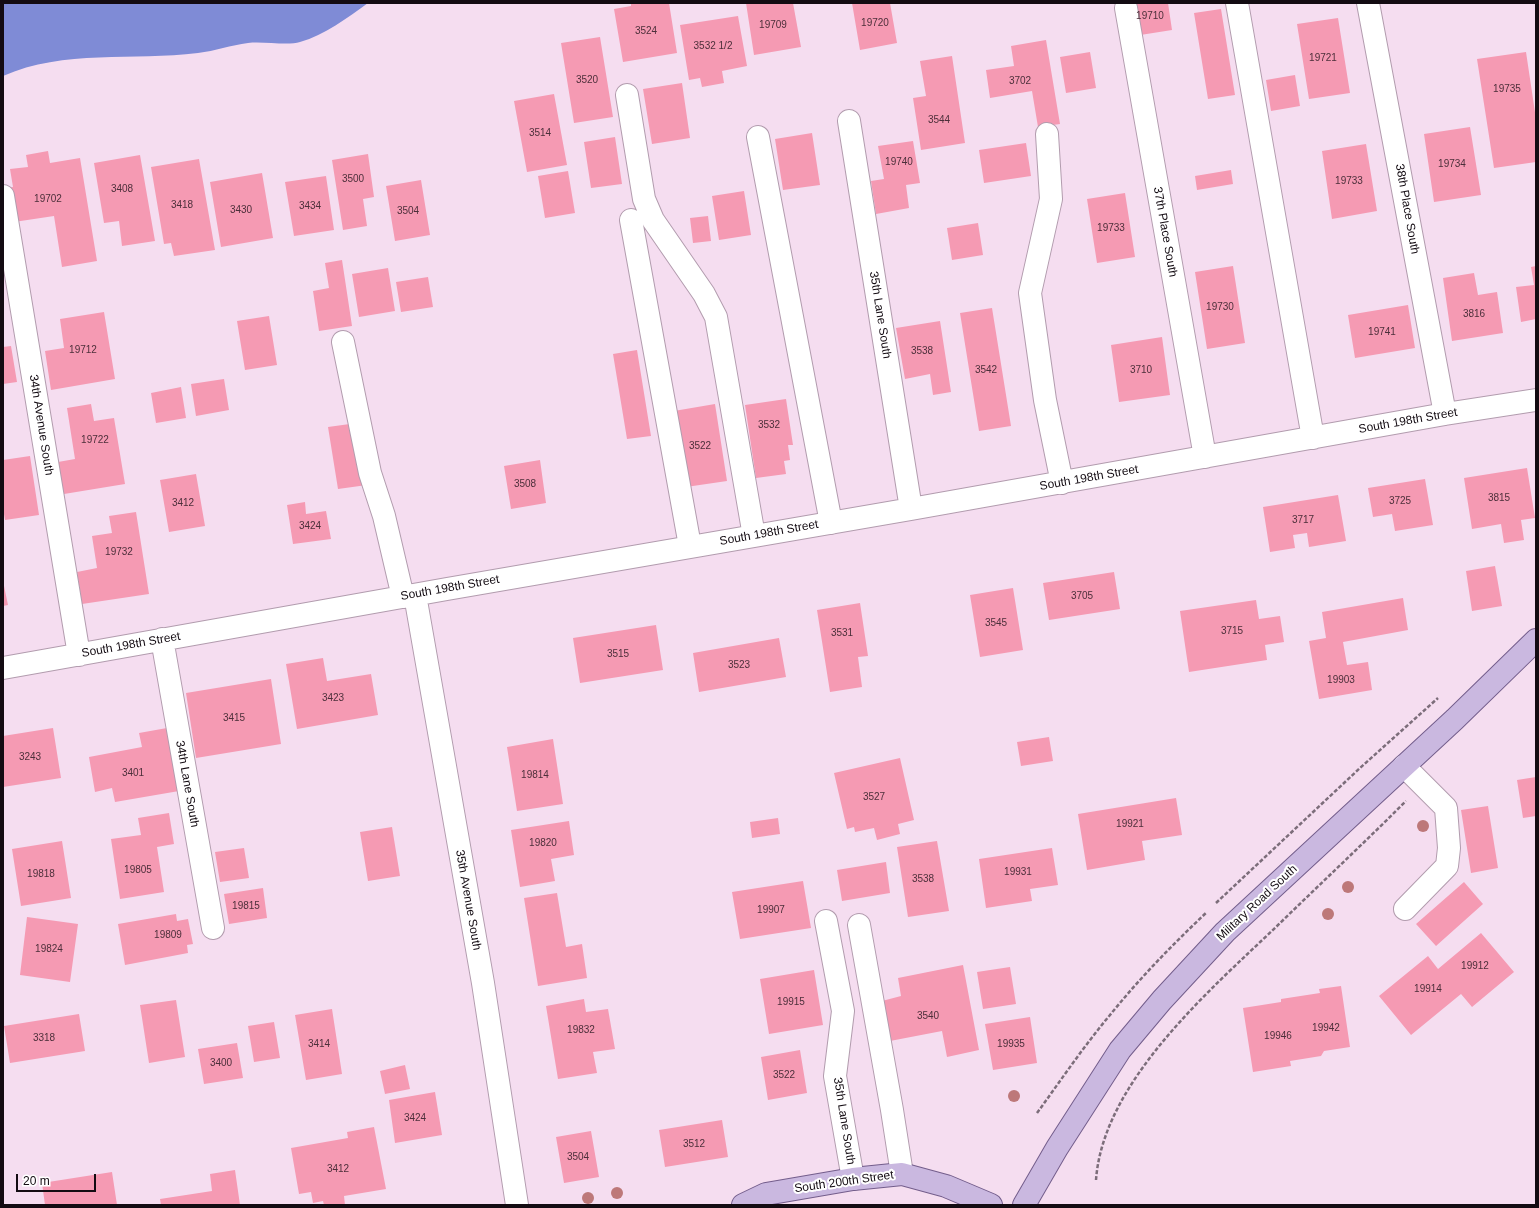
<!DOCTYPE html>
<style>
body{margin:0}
#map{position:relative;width:1539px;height:1208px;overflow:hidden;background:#f5ddf0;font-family:Arial,sans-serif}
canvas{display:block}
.frame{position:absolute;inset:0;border:4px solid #130b12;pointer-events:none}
.scale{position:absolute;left:16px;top:1174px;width:80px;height:18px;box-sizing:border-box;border:2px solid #130b12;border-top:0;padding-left:5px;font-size:12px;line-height:14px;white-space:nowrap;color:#130b12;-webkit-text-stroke:3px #fff;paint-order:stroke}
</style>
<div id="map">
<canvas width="1539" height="1208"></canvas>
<div class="frame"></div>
<div class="scale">20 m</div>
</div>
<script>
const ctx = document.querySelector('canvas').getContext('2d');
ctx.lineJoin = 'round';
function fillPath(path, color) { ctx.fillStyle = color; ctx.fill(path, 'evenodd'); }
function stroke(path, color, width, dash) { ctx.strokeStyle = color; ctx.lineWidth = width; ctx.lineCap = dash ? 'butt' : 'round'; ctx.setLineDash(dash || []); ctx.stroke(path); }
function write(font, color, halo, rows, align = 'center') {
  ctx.font = font + ' Arial,sans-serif'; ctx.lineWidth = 4; ctx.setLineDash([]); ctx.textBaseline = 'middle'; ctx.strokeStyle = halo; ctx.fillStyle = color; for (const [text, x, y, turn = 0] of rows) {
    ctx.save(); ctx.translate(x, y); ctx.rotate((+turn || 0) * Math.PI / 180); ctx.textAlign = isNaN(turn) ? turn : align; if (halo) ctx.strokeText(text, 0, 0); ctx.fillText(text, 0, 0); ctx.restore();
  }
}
fillPath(new Path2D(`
 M3,3h365c-21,15 -43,32 -68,39 -12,4 -37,-1 -52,1 -17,2 -33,8 -50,10 -65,8 -134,-4 -195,23z`), '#7f8bd6');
fillPath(new Path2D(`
 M631,3h38l8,50 -54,9 -9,-53 17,-3z
 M746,3h47l8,44 -47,8z
 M852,3h38l7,40 -37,7z
 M1129,3h39l4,27 -38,6z
 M1221,9l14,86 -27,4 -14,-86z
 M738,16l9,50 -25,5 2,12 -22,4 -2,-9 -11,2 -9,-55z
 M1338,18l12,75 -41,6 -12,-75z
 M600,37l13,80 -39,6 -13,-80z
 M1046,40l14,84 -22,3 -6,-36 -42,7 -4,-28 28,-4 -3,-20z
 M1090,52l6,36 -30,5 -6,-36z
 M1526,52l10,67v43l-42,6 -17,-109z
 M952,56l13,87 -44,7 -8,-52 13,-2 -6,-35z
 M1295,75l5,31 -29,5 -5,-31z
 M682,83l8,55 -38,6 -9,-55z
 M554,94l13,71 -40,7 -13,-71z
 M1470,127l11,68 -47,7 -10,-68z
 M812,133l8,52 -37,5 -8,-51z
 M615,137l7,47 -31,4 -7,-46z
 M913,141l7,42 -14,2 3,23 -33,6 -5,-33 13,-2 -6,-33z
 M1026,143l5,33 -47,7 -5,-33z
 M1366,144l11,67 -45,8 -10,-68z
 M48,151l2,12 30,-5 17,103 -35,6 -8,-51 -40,6 -6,-34 5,-1 -3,-18 18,-2 -2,-12z
 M368,154l6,43 -11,2 4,27 -24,4 -11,-70z
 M140,155l15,86 -33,5 -3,-25 -15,2 -10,-60z
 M199,159l16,91 -41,6 -3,-13 -7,1 -13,-77z
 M1231,170l2,14 -36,6 -2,-14z
 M568,171l7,42 -30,5 -7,-42z
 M262,173l11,65 -52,9 -11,-65z
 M326,176l8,54 -40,6 -9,-54z
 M421,180l9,55 -35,6 -9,-55z
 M744,191l7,44 -32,5 -7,-44z
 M1125,193l10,64 -38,6 -10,-64z
 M708,216l3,25 -18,2 -3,-25z
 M978,223l5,32 -31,5 -5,-32z
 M342,260l10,66 -33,5 -6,-40 16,-3 -4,-25z
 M1233,266l12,77 -38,6 -12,-77z
 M1536,266v53l-15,3 -5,-35 18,-2 -3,-18z
 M388,268l7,43 -36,6 -7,-43z
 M1474,273l4,22 19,-3 6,41 -51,8 -9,-63z
 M428,277l5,30 -32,5 -5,-30z
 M1408,305l7,43 -60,10 -7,-43z
 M992,308l19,118 -32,5 -19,-118z
 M104,312l11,67 -64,11 -6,-39 19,-3 -4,-29z
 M269,316l8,49 -32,5 -8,-49z
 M940,321l11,71 -18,3 -3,-21 -25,5 -9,-51z
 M1162,337l8,58 -51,7 -8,-57z
 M11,346l6,36 -14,2v-37z
 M637,350l14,86 -24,3 -14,-85z
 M224,379l5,31 -33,6 -5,-32z
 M181,387l5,31 -30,5 -5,-30z
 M786,399l7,46h-5l2,15 -6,1 2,13 -30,4 -11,-73z
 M91,404l3,17 20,-3 11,66 -61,10 -6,-32 17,-3 -8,-51z
 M715,404l12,77 -41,6 -12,-76z
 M357,423l10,62 -29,4 -10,-62z
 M30,456l9,59 -34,5 -2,-12v-48z
 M540,460l6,43 -35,6 -7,-43z
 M1527,468l8,50 -14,2 3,20 -20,3 -3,-19 -29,5 -8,-51z
 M196,474l9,52 -36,6 -9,-52z
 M1425,479l8,46 -38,6 -3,-17 -19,3 -5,-29z
 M1338,495l8,46 -37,6 -2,-14 -14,2 2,13 -25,4 -7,-45z
 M305,502l1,12 20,-3 5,28 -38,5 -6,-39z
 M136,512l13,82 -67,10 -5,-32 20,-4 -5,-32 20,-3 -3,-17z
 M1495,566l7,40 -30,5 -6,-40z
 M1114,572l6,37 -71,11 -6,-37z
 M3,581l5,24 -5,1z
 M1013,588l10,62 -43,7 -10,-62z
 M1403,598l5,32 -65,12 4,23 21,-3 4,28 -53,9 -10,-58 17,-3 -4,-26z
 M1256,600l3,19 21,-3 4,26 -19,3 2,15 -78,12 -9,-61z
 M860,603l8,53 -10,1 4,30 -32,5 -13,-82z
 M656,625l7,45 -83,13 -7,-45z
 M779,638l7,39 -87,15 -6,-39z
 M323,658l4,23 44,-7 7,41 -81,14 -11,-65z
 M271,679l10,65 -85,14 -10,-65z
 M53,728l8,50 -58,9v-51z
 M167,728l12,63 -64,11 -3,-14 -17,4 -6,-35 53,-10 -3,-14z
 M1049,737l4,24 -32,5 -4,-24z
 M553,739l10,65 -46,7 -10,-64z
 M900,758l14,62 -16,4 2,10 -23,6 -3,-12 -19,4 -1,-5 -7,2 -13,-56z
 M1536,777v39l-13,2 -6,-38z
 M1176,798l6,37 -40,6 3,19 -58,10 -9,-56z
 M1488,806l10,62 -27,5 -10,-63z
 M169,813l5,31 -17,3 7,45 -44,7 -9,-60 30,-4 -3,-17z
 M778,818l2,16 -28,4 -2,-16z
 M569,821l5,34 -23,4 4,22 -35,6 -9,-57z
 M392,827l8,49 -32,5 -8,-49z
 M62,841l9,57 -50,8 -9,-57z
 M937,841l12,70 -41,6 -11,-70z
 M244,848l5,30 -29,4 -5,-30z
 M1052,848l6,37 -28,4 2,12 -46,7 -7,-49z
 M886,862l4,31 -48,8 -5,-31z
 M803,881l8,47 -71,11 -8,-47z
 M1464,882l19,22 -47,42 -20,-22z
 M263,888l4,30 -38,6 -5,-30z
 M557,893l9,54 16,-3 5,34 -49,8 -14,-88z
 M176,914l1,7 11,-2 5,25 -6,1 1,8 -63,12 -7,-41z
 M27,917l51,7 -8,58 -50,-7z
 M1481,933l33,39 -42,35 -11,-13 -50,41 -32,-39 49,-40 10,13z
 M963,965l16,85 -32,7 -5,-26 -52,10 -8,-40 19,-5 -3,-18z
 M1010,967l6,37 -33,5 -6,-37z
 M814,970l9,55 -54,9 -9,-55z
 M1341,986l9,61 -26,4 -3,5 -31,5 1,5 -38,6 -10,-64 38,-6v-3l39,-6 -1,-4z
 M584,999l2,13 22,-3 7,40 -22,3 4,21 -39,6 -12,-73z
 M176,1000l9,57 -36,6 -9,-58z
 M332,1009l10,65 -36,6 -11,-65z
 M79,1014l6,37 -75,12 -6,-37z
 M1030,1017l7,46 -44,7 -8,-46z
 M274,1022l6,36 -26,4 -6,-36z
 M237,1043l6,35 -39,6 -6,-35z
 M800,1050l7,43 -39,7 -7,-43z
 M405,1065l5,24 -25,5 -5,-23z
 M435,1092l7,43 -47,8 -6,-43z
 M722,1120l6,37 -63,10 -6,-37z
 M374,1127l12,62 -42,7 1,9h-21l-1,-4 -10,2 -2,-11 -12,2 -8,-46 57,-10 -1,-6z
 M591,1131l8,46 -35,6 -8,-46z
 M235,1170l5,35h-79l-1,-6 52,-8 -2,-17z
 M112,1172l5,33h-72l-3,-22z`), '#f59ab3');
const minor = new Path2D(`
 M1237,3l76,435
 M1368,3l77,411
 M1126,8l79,449
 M627,95l17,104 9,21 51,74 12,23 38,219
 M849,121l62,388
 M1047,134l4,65 -21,94 15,107 17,83
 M758,137l73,386
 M3,196l76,459
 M631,220l59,326
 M343,342l27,131 14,43 19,81
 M415,595l68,388 34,222
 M162,639l51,289
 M3,668l444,-79 464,-80 534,-95 91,-14
 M1404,766l42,42 3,40 -2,18 -42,43
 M826,921l17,90 -8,65 18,103
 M859,925l33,185 10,64`);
const major = new Path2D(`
 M743,1205l23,-11 87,-15 49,-5 44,12 45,19
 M1024,1205l33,-57 63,-98 42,-50 63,-68 230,-213 81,-79`);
stroke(minor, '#b29cae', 24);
stroke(major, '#735d8b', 24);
stroke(new Path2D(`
 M1216,903l144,-135 78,-70
 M1037,1113c24,-33 47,-67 73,-98 30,-37 62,-70 97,-103
 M1096,1180c7,-98 113,-189 180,-253 43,-42 87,-83 130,-126`), '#7c6d7a', 2.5, [4, 2]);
stroke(minor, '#fff', 22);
stroke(major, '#cab8e0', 22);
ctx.fillStyle = '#bd7879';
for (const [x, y] of [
 [1423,826],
 [1348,887],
 [1328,914],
 [1014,1096],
 [617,1193],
 [588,1198]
]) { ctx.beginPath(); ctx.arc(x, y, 6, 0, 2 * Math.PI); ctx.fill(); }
write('10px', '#4c2f3a', null, [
 ["19710",1150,16],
 ["19720",875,23],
 ["19709",773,25],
 ["3524",646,31],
 ["3532 1/2",713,46],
 ["19721",1323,58],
 ["3520",587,80],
 ["3702",1020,81],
 ["19735",1507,89],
 ["3544",939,120],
 ["3514",540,133],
 ["19740",899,162],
 ["19734",1452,164],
 ["3500",353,179],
 ["19733",1349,181],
 ["3408",122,189],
 ["19702",48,199],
 ["3418",182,205],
 ["3434",310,206],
 ["3430",241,210],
 ["3504",408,211],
 ["19733",1111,228],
 ["19730",1220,307],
 ["3816",1474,314],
 ["19741",1382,332],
 ["19712",83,350],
 ["3538",922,351],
 ["3542",986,370],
 ["3710",1141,370],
 ["3532",769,425],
 ["19722",95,440],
 ["3522",700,446],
 ["3508",525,484],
 ["3815",1499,498],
 ["3725",1400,501],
 ["3412",183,503],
 ["3717",1303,520],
 ["3424",310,526],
 ["19732",119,552],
 ["3705",1082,596],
 ["3545",996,623],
 ["3715",1232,631],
 ["3531",842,633],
 ["3515",618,654],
 ["3523",739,665],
 ["19903",1341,680],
 ["3423",333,698],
 ["3415",234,718],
 ["3243",30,757],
 ["3401",133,773],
 ["19814",535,775],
 ["3527",874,797],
 ["19921",1130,824],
 ["19820",543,843],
 ["19805",138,870],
 ["19931",1018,872],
 ["19818",41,874],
 ["3538",923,879],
 ["19815",246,906],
 ["19907",771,910],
 ["19809",168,935],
 ["19824",49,949],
 ["19912",1475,966],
 ["19914",1428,989],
 ["19915",791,1002],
 ["3540",928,1016],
 ["19942",1326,1028],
 ["19832",581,1030],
 ["19946",1278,1036],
 ["3318",44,1038],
 ["3414",319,1044],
 ["19935",1011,1044],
 ["3400",221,1063],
 ["3522",784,1075],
 ["3424",415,1118],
 ["3512",694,1144],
 ["3504",578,1157],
 ["3412",338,1169]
]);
write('12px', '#130b12', '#fff', [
 ["38th Place South",1407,209,80],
 ["37th Place South",1165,232,80],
 ["35th Lane South",880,315,81],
 ["South 198th Street",1408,421,-10],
 ["34th Avenue South",41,425,81],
 ["South 198th Street",1089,478,-10],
 ["South 198th Street",769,533,-10],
 ["South 198th Street",450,588,-10],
 ["South 198th Street",131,645,-10],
 ["34th Lane South",187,784,80],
 ["35th Avenue South",468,900,80],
 ["Military Road South",1257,903,-43],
 ["35th Lane South",844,1121,81],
 ["South 200th Street",844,1182,-8]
]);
</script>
